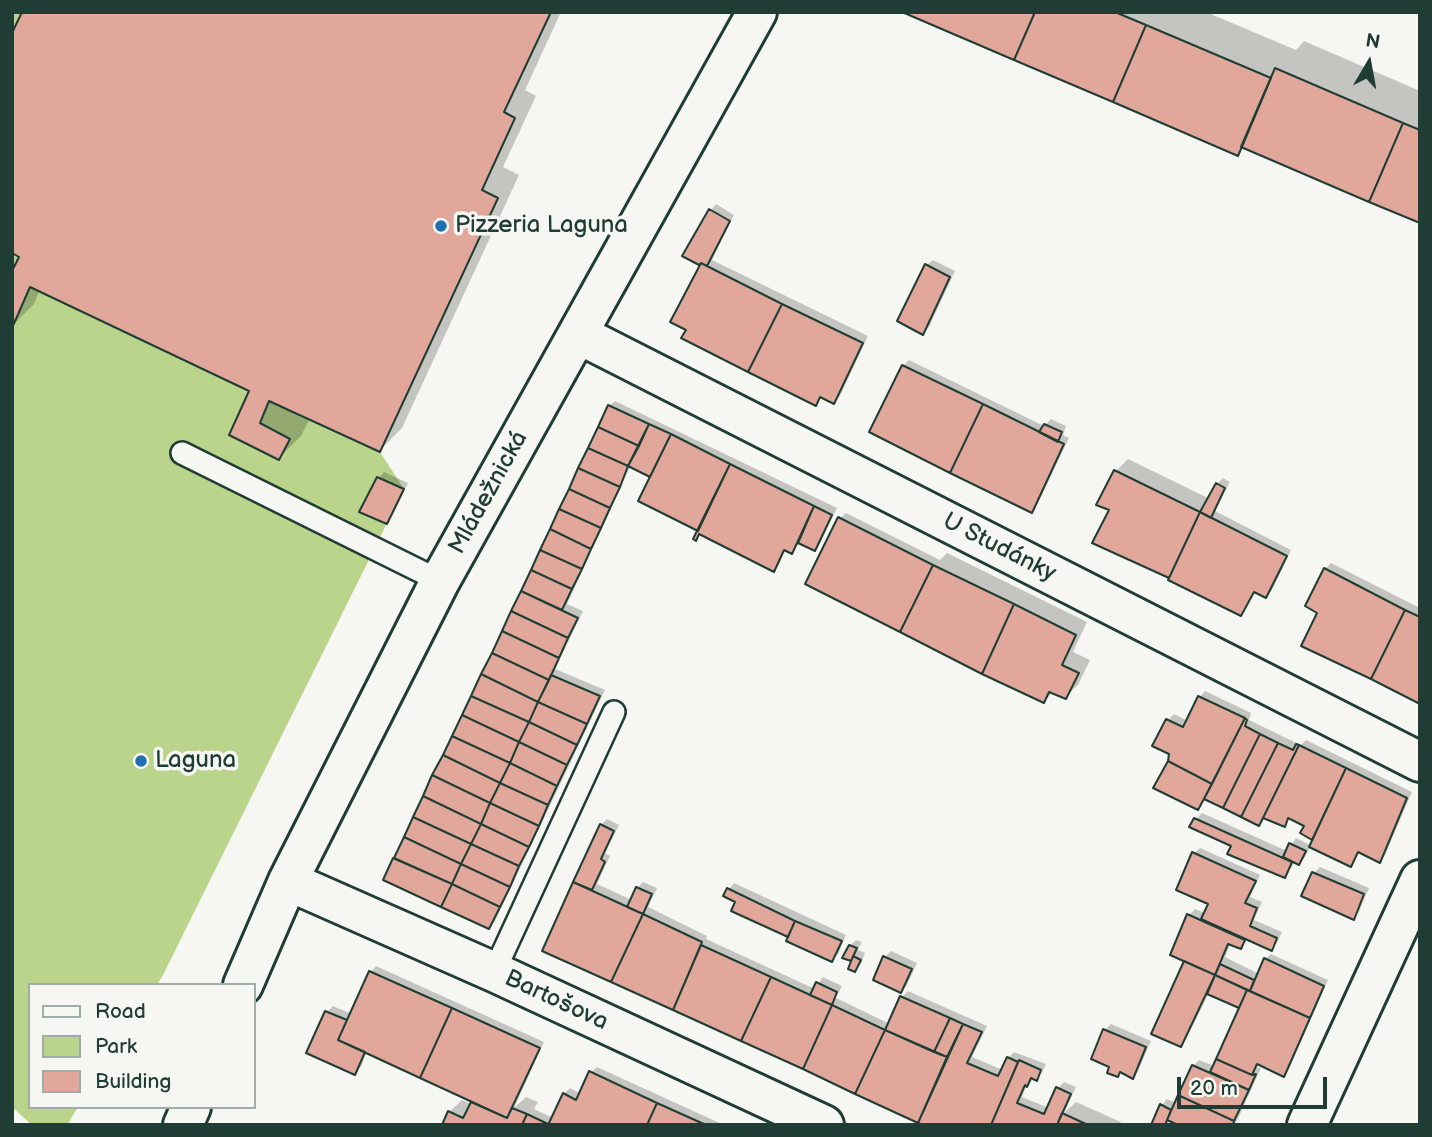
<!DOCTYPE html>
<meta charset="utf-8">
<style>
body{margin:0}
#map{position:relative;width:1432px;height:1137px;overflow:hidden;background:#f6f6f2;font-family:"Balsamiq Sans",sans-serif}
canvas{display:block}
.frame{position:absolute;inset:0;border:14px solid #1f3d34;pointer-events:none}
.legend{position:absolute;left:28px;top:983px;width:228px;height:126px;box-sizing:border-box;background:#f6f6f2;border:2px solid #a0aca6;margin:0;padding:9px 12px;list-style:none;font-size:21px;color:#1f3d34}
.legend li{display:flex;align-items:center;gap:14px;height:35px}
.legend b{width:35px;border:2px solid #a0aca6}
.north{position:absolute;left:1334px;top:28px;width:70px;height:70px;-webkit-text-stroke:5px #f6f6f2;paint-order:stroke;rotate:10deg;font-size:19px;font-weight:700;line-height:28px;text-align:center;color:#1f3d34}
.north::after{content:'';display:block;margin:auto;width:24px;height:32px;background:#1f3d34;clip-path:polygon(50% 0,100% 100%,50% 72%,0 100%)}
.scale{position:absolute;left:1177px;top:1077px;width:150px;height:32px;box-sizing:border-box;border:4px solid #1f3d34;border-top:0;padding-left:9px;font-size:21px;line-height:24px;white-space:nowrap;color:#1f3d34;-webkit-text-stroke:5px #f6f6f2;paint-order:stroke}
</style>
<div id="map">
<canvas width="1432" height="1137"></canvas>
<div class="frame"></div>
<ul class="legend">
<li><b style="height:9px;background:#f6f6f2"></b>Road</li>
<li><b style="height:19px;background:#bad48b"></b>Park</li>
<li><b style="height:19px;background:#e0a79a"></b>Building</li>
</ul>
<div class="north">N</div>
<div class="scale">20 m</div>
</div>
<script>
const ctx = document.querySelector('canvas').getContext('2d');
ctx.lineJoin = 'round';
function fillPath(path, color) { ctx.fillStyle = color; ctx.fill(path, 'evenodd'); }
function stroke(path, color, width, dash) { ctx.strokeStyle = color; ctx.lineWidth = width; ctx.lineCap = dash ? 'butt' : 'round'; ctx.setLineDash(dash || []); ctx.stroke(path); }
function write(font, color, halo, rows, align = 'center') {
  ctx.font = font + ' "Balsamiq Sans",sans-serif'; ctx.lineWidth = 7; ctx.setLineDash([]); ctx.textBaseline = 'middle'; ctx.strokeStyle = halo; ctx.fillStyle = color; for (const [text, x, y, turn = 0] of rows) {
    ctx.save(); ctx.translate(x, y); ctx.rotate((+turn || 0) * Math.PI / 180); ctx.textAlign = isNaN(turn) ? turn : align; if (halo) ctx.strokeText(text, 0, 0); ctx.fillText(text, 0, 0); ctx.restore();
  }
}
fillPath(new Path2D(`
 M12,12h539l-47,100 11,6 -33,71 16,9 -118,254 24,37 -240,484 -7,12h-127v122h48l-11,18h-35l-20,-18z`), '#bad48b');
fillPath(new Path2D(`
 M24,12h537l-36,78 11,6 -33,71 16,8 -117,253 -22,22 -70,-32 -9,18 -22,22 -48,-23 20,-45 -211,-101 -6,15 -22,22 9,-69 -6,-4 -3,2v-218z
 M906,12h300l90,38 8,-9 116,50v130l-175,-75 -8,7z
 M716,204l18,11 -22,45 156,76 -28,60 -6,6 -13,-4 -5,5 -128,-74 14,-64 -18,-9 27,-46z
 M933,260l22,11 -26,56 -6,6 4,-68z
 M909,360l135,66 7,-7 15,7 -3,9 6,3 -32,67 -6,6 -128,-145z
 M615,401l222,107 -17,35 -6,6 -14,-7 -8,10 -6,-3 -7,15 -6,6 -121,-94 -21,-11 -64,139 16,7 -28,58 50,21 -110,231 -6,6 -104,-48 224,-473z
 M1128,459l82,40 7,-15 6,-6 7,4 -15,29 76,39 -19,40 -6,6 -10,-5 -15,23 -130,-105 5,-38z
 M384,472l24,11 -16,33 -6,6 -7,-44z
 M846,513l94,47 7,-7 140,69 -14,30 17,8 -12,25 -13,12 -12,-5 -9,9 -204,-183z
 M1331,563l89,45v95l-100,-91 5,-43z
 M1205,691l46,22 -2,7 35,17 17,8 5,-5 106,52 -27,63 -6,5 -19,-9 -9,14 -40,-19 -6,11 -6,6 -4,-1 -10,14 -89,-57 6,-6 85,38 9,-13 16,8 3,-7 -12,-6 4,-8 -16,-7 -7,7 -19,-8 -7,7 -52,-26 -8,10 -26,-55 -4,-33 6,-6 14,7 12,-24z
 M607,819l12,6 -14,28 5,3 -13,28 35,16 5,-12 6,-6 14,6 -9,19 59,29 -1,3 109,50 8,-12 19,9 -6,12 54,26 12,-27 6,-6 79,35 -15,31 31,13 5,-12 6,-6 32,12 -4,9 -15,11 -5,13 27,11 9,-20 6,-6 12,5 -12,26 12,-11 45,20 -2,3h-192l-382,-175 56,-125z
 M1200,848l60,27 -10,22 12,5 -8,18 28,12 -5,11 -6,6 -24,-10 -7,8 -9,-4 -6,14 34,17 6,-15 6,-5 57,26 -39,89 -5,6 -25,-12 -2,4 4,1 -26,57h-53l-12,-6 -3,6h-14l9,-20 5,-6 9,4 17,-37 6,-6 15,6 28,-59 -33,-14 -23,46 -6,6 6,-84 -14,-7 17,-39 6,-6 10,4 5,-10 -16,-50z
 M1320,867l49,21 -10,24 -6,6 -39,-45z
 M734,883l112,52 -8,19 -6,6 -107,-65z
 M856,940l6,2 -4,8 7,3 -4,11 -6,6 -5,-24z
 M891,951l26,12 -10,22 -6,6 -16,-34z
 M376,966l168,76 -30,66 12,-11 12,5 -4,7 19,9 11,-24 6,-6 11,6 10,-21 6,-6 127,58h-280l5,-13 13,-12 9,4 3,-3 -107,-50 -6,16 -6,6 -28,-61 6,-6 19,8 19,-42z
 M1111,1024l40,17 -13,30 -5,6 -11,-6 -4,4 -7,-9 -6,-36z`), '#0003');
const building = new Path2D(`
 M22,12h529l-47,100 11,6 -33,72 16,8 -118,254 -111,-51 -9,22 30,16 -11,21 -50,-25 20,-44 -219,-104 -18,41v-57l7,-14 -7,-4v-220z
 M902,12h133l-21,48z
 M1035,12h80l31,13 -33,77 -99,-42z
 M1146,25l125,53 -33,78 -125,-54z
 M1275,68l128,55 -34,79 -128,-55z
 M1403,123l17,7v93l-51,-21z
 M709,209l21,12 -23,45 -6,-3 -2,2 -17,-9z
 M701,263l81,41 -34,68 -67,-34 5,-8 -16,-8z
 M925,264l25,13 -27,58 -26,-14z
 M782,304l81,39 -29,61 -14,-7 -4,9 -68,-34z
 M902,365l81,39 -33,69 -81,-41z
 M983,404l81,40 -32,69 -82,-40z
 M608,405l41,19 -10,22 -41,-19z
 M649,424l22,10 -21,43 -22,-11z
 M1044,424l18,8 -4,10 -19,-10z
 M598,427l41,19 -11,20 -40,-18z
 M671,434l59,30 -32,67 -60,-30z
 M588,448l40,18 -8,21 -42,-19z
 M730,464l84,42 -22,48 -8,-4 -10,22 -75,-38 -3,7 -3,-2z
 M578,468l42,19 -10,21 -41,-19z
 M1114,470l86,42 -31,66 -77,-35 17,-33 -13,-5z
 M377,477l27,12 -17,35 -28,-12z
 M1216,483l9,5 -14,30 -11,-6z
 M569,489l41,19 -9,20 -42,-19z
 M814,506l18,9 -17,36 -17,-8z
 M559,509l42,19 -10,21 -41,-20z
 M1200,512l87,44 -21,42 -12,-6 -13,24 -73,-36z
 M838,517l95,48 -33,67 -95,-48z
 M550,529l41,20 -9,20 -42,-19z
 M540,550l42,19 -10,20 -41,-19z
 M933,565l81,39 -32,70 -82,-42z
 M1324,568l81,42 -34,69 -70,-33 16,-33 -12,-7z
 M531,570l41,19 -10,21 -41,-19z
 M521,591l57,27 -10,20 -57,-27z
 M1014,604l62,31 -14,30 17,8 -13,26 -17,-7 -5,11 -62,-29z
 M1405,610l15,7v87l-49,-25z
 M511,611l57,27 -9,20 -57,-27z
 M502,631l57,27 -10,22 -57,-27z
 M492,653l57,27 -11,22 -57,-28z
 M481,674l57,28 -9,20 -58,-26z
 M551,675l49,21 -13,28 -49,-22z
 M471,696l58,26 -10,20 -57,-27z
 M1198,696l47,22 -33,66 -44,-23 1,-7 -17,-8 14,-27 17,8z
 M538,702l49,22 -10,21 -48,-23z
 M462,715l57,27 -9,21 -58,-27z
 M1245,718l2,2 -2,6 15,8 -37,74 -19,-9z
 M529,722l48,23 -10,20 -48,-23z
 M1260,734l18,9 -37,74 -18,-9z
 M452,736l58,27 -10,20 -57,-28z
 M519,742l48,23 -10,21 -47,-23z
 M1278,743l15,7 3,-6 3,1 -40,81 -18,-9z
 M1299,745l47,23 -34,72 -12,-7 4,-7 -16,-8 -3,9 -22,-9z
 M443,755l57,28 -10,20 -58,-28z
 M1168,761l44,23 -14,26 -45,-22z
 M510,763l47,23 -9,19 -48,-22z
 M1346,768l61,30 -27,65 -22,-11 -7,15 -42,-20z
 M432,775l58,28 -9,21 -58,-28z
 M500,783l48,22 -9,21 -49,-23z
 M423,796l58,28 -10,20 -58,-27z
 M490,803l49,23 -10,21 -48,-23z
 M413,817l58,27 -10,20 -57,-27z
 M1194,818l98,44 -7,16 -58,-24 4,-8 -42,-19z
 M481,824l48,23 -10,19 -48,-22z
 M600,824l14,7 -13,28 4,3 -13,28 -19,-8z
 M404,837l57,27 -9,20 -58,-26z
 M1289,843l17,8 -7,14 -16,-8z
 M471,844l48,22 -9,21 -49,-23z
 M1192,852l64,29 -11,22 12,5 -7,18 27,12 -5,13 -71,-32 7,-15 -32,-14z
 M393,858l59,26 -11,23 -58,-27z
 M461,864l49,23 -10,20 -48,-23z
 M1312,872l52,22 -10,26 -53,-24z
 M573,882l70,32 -32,68 -69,-31z
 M452,884l48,23 -11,22 -48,-22z
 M636,887l16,7 -9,20 -16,-7z
 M727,888l68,33 -7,16 -57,-26 4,-9 -12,-6z
 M643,914l59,28 -29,68 -62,-28z
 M1187,914l58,26 -4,9 -13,-5 -13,31 -45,-20z
 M795,921l47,20 -10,21 -46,-21z
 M701,945l70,32 -30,64 -68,-31z
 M849,945l8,3 -6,13 -9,-3z
 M853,956l8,4 -6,12 -7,-3z
 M883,956l29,13 -11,24 -28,-13z
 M1264,958l60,28 -14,32 -60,-27z
 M1184,961l31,14 -34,72 -30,-13z
 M1220,964l34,16 -4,11 -35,-16z
 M369,971l83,37 -32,70 -82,-38z
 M1215,975l32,15 -8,18 -32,-14z
 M771,977l61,28 -29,64 -62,-28z
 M816,982l21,10 -5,13 -22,-10z
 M1247,990l63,28 -26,59 -27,-13 -5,11 -36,-16z
 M900,996l50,22 -16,34 -49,-22z
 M832,1005l53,25 -30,64 -52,-25z
 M452,1008l88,40 -33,70 -87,-40z
 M325,1011l22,9 -9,20 27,12 -10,23 -49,-22z
 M950,1018l13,6 -16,33 -13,-5z
 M963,1024l19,8 -15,31 31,13 9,-19 11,5 -27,63h-69l-4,-2z
 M1103,1029l43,18 -13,32 -13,-7 -2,5 -11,-4 2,-6 -18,-8z
 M885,1030l62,27 -29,66 -63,-29z
 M1216,1059l36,16 4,-1 -7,16 -39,-18z
 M1019,1060l22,10 -4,11 -6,-3 -4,9 -2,-2 -8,18 27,11 12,-27 15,7 -14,31h-66z
 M1192,1065l57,25 -15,31 -56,-26z
 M589,1071l68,32 -10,22h-99l15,-32 13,7z
 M1178,1095l56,26 -1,4h-55l-11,-5z
 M471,1102l36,16 5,-10 15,6 -5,11h-80l6,-14 15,7z
 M657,1103l49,22h-59z
 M1160,1104l11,6 -6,15h-14z
 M1062,1113l26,12h-31z
 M527,1114l21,10 -26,1z`);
fillPath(building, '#e0a79a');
stroke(building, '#1f3d34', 2);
const service = new Path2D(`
 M182,453l258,128
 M494,972l120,-260`);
const minor = new Path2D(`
 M578,334l842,428
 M288,881l206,91 330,153
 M243,985l45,-104 152,-300 317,-569
 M183,1125l8,-18
 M1307,1125l113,-245`);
stroke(service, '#1f3d34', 26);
stroke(minor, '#1f3d34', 44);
stroke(service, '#f6f6f2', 21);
stroke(minor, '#f6f6f2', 38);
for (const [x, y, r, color] of [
 [441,226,7,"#1f6fb2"],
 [141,761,7,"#1f6fb2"]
]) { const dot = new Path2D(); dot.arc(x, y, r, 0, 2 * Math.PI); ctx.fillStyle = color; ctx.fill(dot); stroke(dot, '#f6f6f2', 2.5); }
write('24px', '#1f3d34', '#f6f6f2', [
 ["Pizzeria Laguna",455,226],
 ["Laguna",155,761]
], 'left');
write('24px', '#1f3d34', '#f6f6f2', [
 ["Mládežnická",489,493,-61],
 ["U Studánky",999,548,27],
 ["Bartošova",556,1001,25]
]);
</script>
